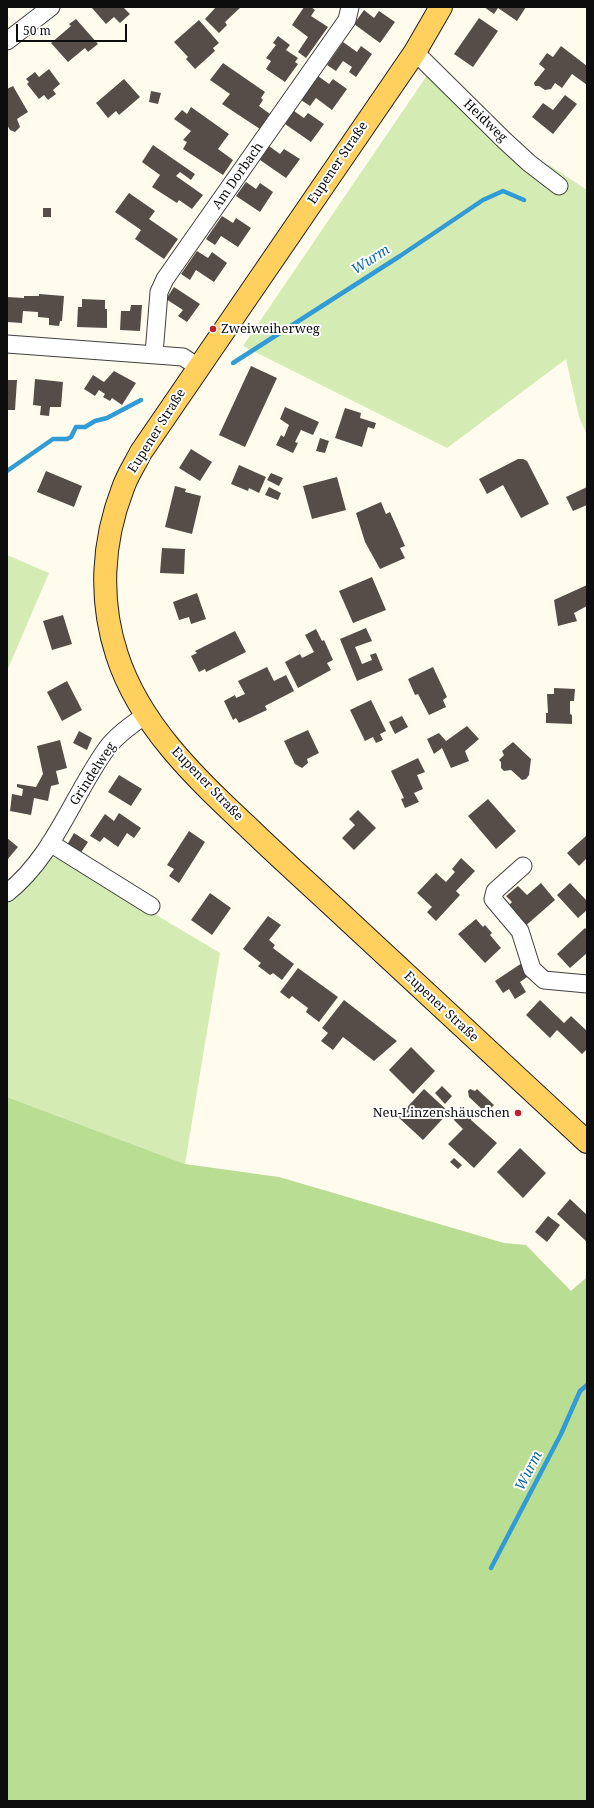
<!DOCTYPE html>
<meta charset="utf-8">
<style>
body{margin:0}
#map{position:relative;width:594px;height:1808px;overflow:hidden;background:#fffbed;font-family:"Noto Serif",serif}
canvas{display:block}
.frame{position:absolute;inset:0;border:8px solid #0d0d0d;pointer-events:none}
.scale{position:absolute;left:16px;top:24px;width:111px;height:18px;box-sizing:border-box;border:2px solid #0d0d0d;border-top:0;padding-left:5px;font-size:12px;line-height:14px;white-space:nowrap;color:#0d0d0d;-webkit-text-stroke:3px #fff;paint-order:stroke}
</style>
<div id="map">
<canvas width="594" height="1808"></canvas>
<div class="frame"></div>
<div class="scale">50 m</div>
</div>
<script>
const ctx = document.querySelector('canvas').getContext('2d');
ctx.lineJoin = 'round';
function fillPath(path, color) { ctx.fillStyle = color; ctx.fill(path, 'evenodd'); }
function stroke(path, color, width, dash) { ctx.strokeStyle = color; ctx.lineWidth = width; ctx.lineCap = dash ? 'butt' : 'round'; ctx.setLineDash(dash || []); ctx.stroke(path); }
function write(font, color, halo, rows, align = 'center') {
  ctx.font = font + ' "Noto Serif",serif'; ctx.lineWidth = 4; ctx.setLineDash([]); ctx.textBaseline = 'middle'; ctx.strokeStyle = halo; ctx.fillStyle = color; for (const [text, x, y, turn = 0] of rows) {
    ctx.save(); ctx.translate(x, y); ctx.rotate((+turn || 0) * Math.PI / 180); ctx.textAlign = isNaN(turn) ? turn : align; if (halo) ctx.strokeText(text, 0, 0); ctx.fillText(text, 0, 0); ctx.restore();
  }
}
fillPath(new Path2D(`
 M430,71l97,102 22,-8 38,25v245l-8,-18 -13,-58 -119,89 -204,-102z
 M7,555l42,18 -42,98z
 M59,857l161,96 -35,211 -178,-67v-198l28,-23 17,-18z`), '#d4ecb4');
fillPath(new Path2D(`
 M7,1097l178,67 94,13 225,66 22,2 45,46 16,-14v524h-580z`), '#b8dd93');
stroke(new Path2D(`
 M233,363l167,-107 83,-56 20,-9 21,9
 M7,471l46,-32h14l4,-2 5,-10h9l10,-6 12,-3 34,-18
 M491,1568l70,-134 19,-43 7,-6`), '#319bd5', 4.5);
fillPath(new Path2D(`
 M93,7h30l7,7 -10,9 -6,-6 -8,7 -14,-16z
 M216,7h25l-16,15 2,3 -8,8 -14,-14z
 M304,7h7l4,3 -4,6 17,11 -22,31 -8,-6 10,-15 -16,-12z
 M484,7h42l-9,14 -19,-13 -4,6z
 M364,10l10,8 5,-7 16,11 -15,21 -26,-19z
 M479,18l19,13 -25,36 -19,-13z
 M76,19l22,25 -10,8 -3,-4 -17,14 -17,-19 20,-17 -2,-2z
 M199,20l20,23 -6,5 2,3 -20,18 -9,-10 2,-2 -14,-15z
 M278,36l12,9 -4,5 12,8 -3,4 3,2 -13,18 -19,-13 5,-8 -5,-3 10,-13 -3,-2z
 M343,42l14,10 4,-6 11,8 -16,23 -7,-5 3,-5 -9,-6 -7,10 -9,-6z
 M561,46l26,20v19l-15,-11 -10,14 -7,-5 -4,6 -6,1 -6,-4h-4l-1,-3 11,-14 -6,-5 8,-11 6,4z
 M223,63l42,29 -4,6 2,2 -4,6 11,8 -10,15 -38,-25 8,-10 -20,-14z
 M49,69l11,15 -7,6 3,4 -8,6 -4,-5 -5,4 -12,-15 2,-2 -3,-3 9,-7 4,5z
 M318,76l11,8 4,-5 14,10 -15,21 -16,-12 -6,8 -9,-6z
 M124,79l16,18 -21,18 -3,-4 -8,7 -12,-15z
 M13,86l15,26 -11,7 3,8 -5,5 -5,-2 -3,-5v-36z
 M151,91l10,2 -3,11 -9,-2z
 M565,95l12,9 -24,30 -21,-17 11,-14 10,7z
 M191,107l38,27 -11,15 15,11 -10,15 -40,-26 4,-7 -4,-2 8,-9 -17,-12 8,-9 5,4z
 M294,111l10,7 4,-5 16,11 -13,18 -26,-18z
 M153,145l42,29 -4,6 -11,-8 -4,4 27,19 -11,14 -13,-9 -2,3 -25,-16 8,-12 -18,-13z
 M269,146l11,8 4,-5 16,10 -14,19 -26,-18z
 M246,182l10,7 4,-6 13,9 -13,20 -24,-16z
 M129,193l26,18 -6,8 29,20 -14,20 -29,-20 6,-9 -26,-18z
 M43,208h8v9h-8z
 M222,216l11,7 3,-5 15,10 -13,19 -17,-11 -6,9 -9,-6z
 M197,251l11,7 4,-6 15,11 -13,19 -18,-12 -6,10 -9,-6z
 M174,287l26,17 -13,18 -9,-6 5,-6 -17,-11z
 M39,294l25,2 -2,25h-2l-1,5 -10,-1v-7l-11,-1v-5l-15,-1 -1,12 -15,-1v-25l17,1v-2h15z
 M82,299l23,1v9h2v19l-30,-1 1,-20h4z
 M131,305h11l-2,26 -20,-1 1,-19h9z
 M251,366l26,12 -32,69 -26,-12z
 M114,371l22,12 -14,22 -10,-7 -2,3 -7,-4 2,-3 -6,-4 -4,6 -11,-7 9,-14 11,7z
 M35,379l28,3 -2,25h-11l-1,9 -9,-1 1,-9 -8,-1z
 M7,380h10l-2,30h-8z
 M285,407l34,15 -6,13 -12,-5 -6,12 3,1 -5,10 -17,-8 5,-10 3,2 5,-12 -9,-6z
 M345,408l16,5 -1,5 16,5 -2,6 -6,-2 -6,20 -27,-9z
 M320,438l9,3 -4,12 -9,-2z
 M191,449l21,13 -12,19 -21,-13z
 M518,459h5l4,2 22,43 -28,14 -18,-33 -16,9 -8,-15z
 M239,465l27,12 -7,16 -10,-5 -1,3 -17,-7z
 M46,471l36,15 -8,21 -37,-15z
 M271,473l12,5 -4,8 -12,-6z
 M337,477l9,33 -34,9 -9,-33z
 M175,486l11,3 -1,3 16,4 -9,38 -27,-7z
 M269,487l12,6 -3,7 -13,-5z
 M587,487v18l-14,6 -7,-14z
 M381,502l5,12 4,-2 15,34 -5,2 5,10 -25,11 -15,-27 -9,-29z
 M162,548l23,1 -1,25 -24,-1z
 M372,577l14,33 -33,13 -14,-32z
 M587,585v21l-13,7 3,8 -19,5 -4,-26z
 M197,593l9,26 -15,5 -2,-7 -10,3 -6,-18z
 M63,615l9,29 -20,6 -9,-29z
 M366,628l6,13 -17,6 7,17 10,-4 -2,-5 6,-2 7,17 -26,11 -17,-42z
 M316,629l6,12 2,-1 9,20 -6,3 4,7 -33,18 -13,-26 15,-8 2,4 12,-6 -9,-17z
 M235,631l11,21 -40,20 -1,-3 -6,3 -8,-16 6,-3 -2,-2z
 M267,667l7,14 12,-6 8,16 -29,15 2,4 -28,13 -3,-5 -3,2 -9,-19 11,-6 1,3 9,-4 -7,-13z
 M433,667l14,30 -4,3 3,7 -17,8 -11,-21 -3,1 -7,-16z
 M67,681l15,29 -20,11 -15,-29z
 M554,688l21,1 -1,12h-4v13l2,1v9l-26,-1v-10h2l-1,-19h7z
 M371,700l15,31 -6,3 3,6 -7,3 -3,-6 -8,4 -15,-31z
 M402,716l6,11 -13,7 -6,-12z
 M467,726l12,13 -14,12 4,10 -18,7 -9,-20 -8,6 -7,-15 12,-6 7,8z
 M308,730l11,23 -12,6 1,4 -6,5 -7,-4 -11,-23z
 M79,731l13,7 -5,12 -14,-7z
 M60,740l7,28 -11,3 3,13 -8,2 -3,15 -14,-3 -3,17 -21,-4 2,-17 10,2 1,-7 -6,-2v-3l19,3 7,-13 -6,-28z
 M513,742l18,17 -2,16 -3,4 -4,1 -11,-10 -7,1 -3,-3v-6l-2,-2 5,-5 -2,-4z
 M418,758l7,14 -8,3 6,14 -9,4 5,9 -14,6 -4,-9 3,-1 -13,-27z
 M119,775l23,14 -11,17 -23,-14z
 M488,799l28,32 -20,18 -28,-33z
 M358,810l18,18 -22,22 -12,-12 13,-13 -6,-6z
 M119,813l22,15 -7,10 -7,-5 -9,14 -14,-10 -4,5 -10,-6 15,-22 9,7z
 M189,831l16,11 -26,41 -10,-7 5,-7 -7,-4z
 M74,833l14,9 -8,12 -13,-9z
 M587,835v23l-8,8 -12,-13z
 M7,838l11,9 -11,13z
 M461,858l14,13 -19,20 4,4 -24,26 -9,-9 5,-5 -15,-14 19,-20 10,9 9,-10 -3,-3z
 M541,883l14,17 -32,28 -17,-20 6,-6 -6,-6 12,-10 9,9z
 M570,883l17,18v9l-9,8 -21,-23z
 M210,893l21,15 -19,27 -21,-15z
 M268,916l13,9 -12,15 6,5 -2,3 21,16 -12,16 -9,-7 -3,2 -12,-9 3,-3 -18,-14z
 M476,919l7,8 2,-2 7,8 -2,2 11,13 -16,15 -27,-29z
 M585,928l2,2v23l-17,15 -13,-14z
 M522,963l8,12 -10,7 6,10 -11,7 -6,-10 -6,4 -8,-12z
 M298,968l40,29 -19,25 -13,-10 2,-4 -16,-12 -3,3 -9,-7z
 M344,1000l53,41 -23,20 -31,-24 -10,13 -12,-9 7,-8 -6,-5z
 M540,1000l24,23 7,-7 16,15v18l-5,5 -25,-24 -7,8 -24,-23z
 M411,1047l24,24 -22,23 -24,-24z
 M442,1086l10,10 -7,8 -10,-11z
 M424,1089l25,23 -26,28 -25,-23z
 M470,1089l5,2 2,-2 17,16 -8,8 -17,-16 -1,-6z
 M461,1110h5l6,6 -1,4 26,23 -23,25 -26,-24 15,-15 -9,-9v-3z
 M520,1148l26,25 -23,25 -26,-26z
 M454,1158l8,7 -4,4 -8,-7z
 M570,1199l17,16v27l-30,-28z
 M548,1216l12,9 -13,17 -12,-10z`), '#564d49');
const street = new Path2D(`
 M7,41l44,-34
 M415,52l89,88 25,23 30,23
 M7,344l176,13 15,10
 M154,354l5,-62 6,-13 182,-259 3,-13
 M50,843l101,63
 M523,866l-28,25 -2,8 27,32 12,38 12,11 43,4
 M7,893c47,-37 66,-98 100,-145 10,-13 25,-24 39,-33`);
const primary = new Path2D(`
 M441,7l-26,45 -274,400c-6,12 -14,24 -18,36 -21,54 -24,112 -6,167 23,71 79,123 132,173 33,32 68,63 102,95 78,73 157,146 236,219`);
stroke(street, '#404040', 19);
stroke(primary, '#1e1e1e', 24);
stroke(street, '#fff', 17);
stroke(primary, '#ffd05d', 22);
for (const [x, y, r, color] of [
 [213,329,4,"#c51d2d"],
 [518,1113,4,"#c51d2d"]
]) { const dot = new Path2D(); dot.arc(x, y, r, 0, 2 * Math.PI); ctx.fillStyle = color; ctx.fill(dot); stroke(dot, '#fff', 1.5); }
write('13px', '#0d0d0d', '#fff', [
 ["Heidweg",485,121,44],
 ["Eupener Straße",338,163,-56],
 ["Am Dorbach",238,176,-55],
 ["Eupener Straße",157,431,-58],
 ["Grindelweg",93,774,-57],
 ["Eupener Straße",207,784,46],
 ["Eupener Straße",441,1007,43]
]);
write('13px', '#0d0d0d', '#fff', [
 ["Zweiweiherweg",221,329],
 ["Neu-Linzenshäuschen",510,1113,"right"]
], 'left');
write('italic 14px', '#0f6ba6', '#fff', [
 ["Wurm",371,260,-33],
 ["Wurm",529,1471,-63]
]);
</script>
